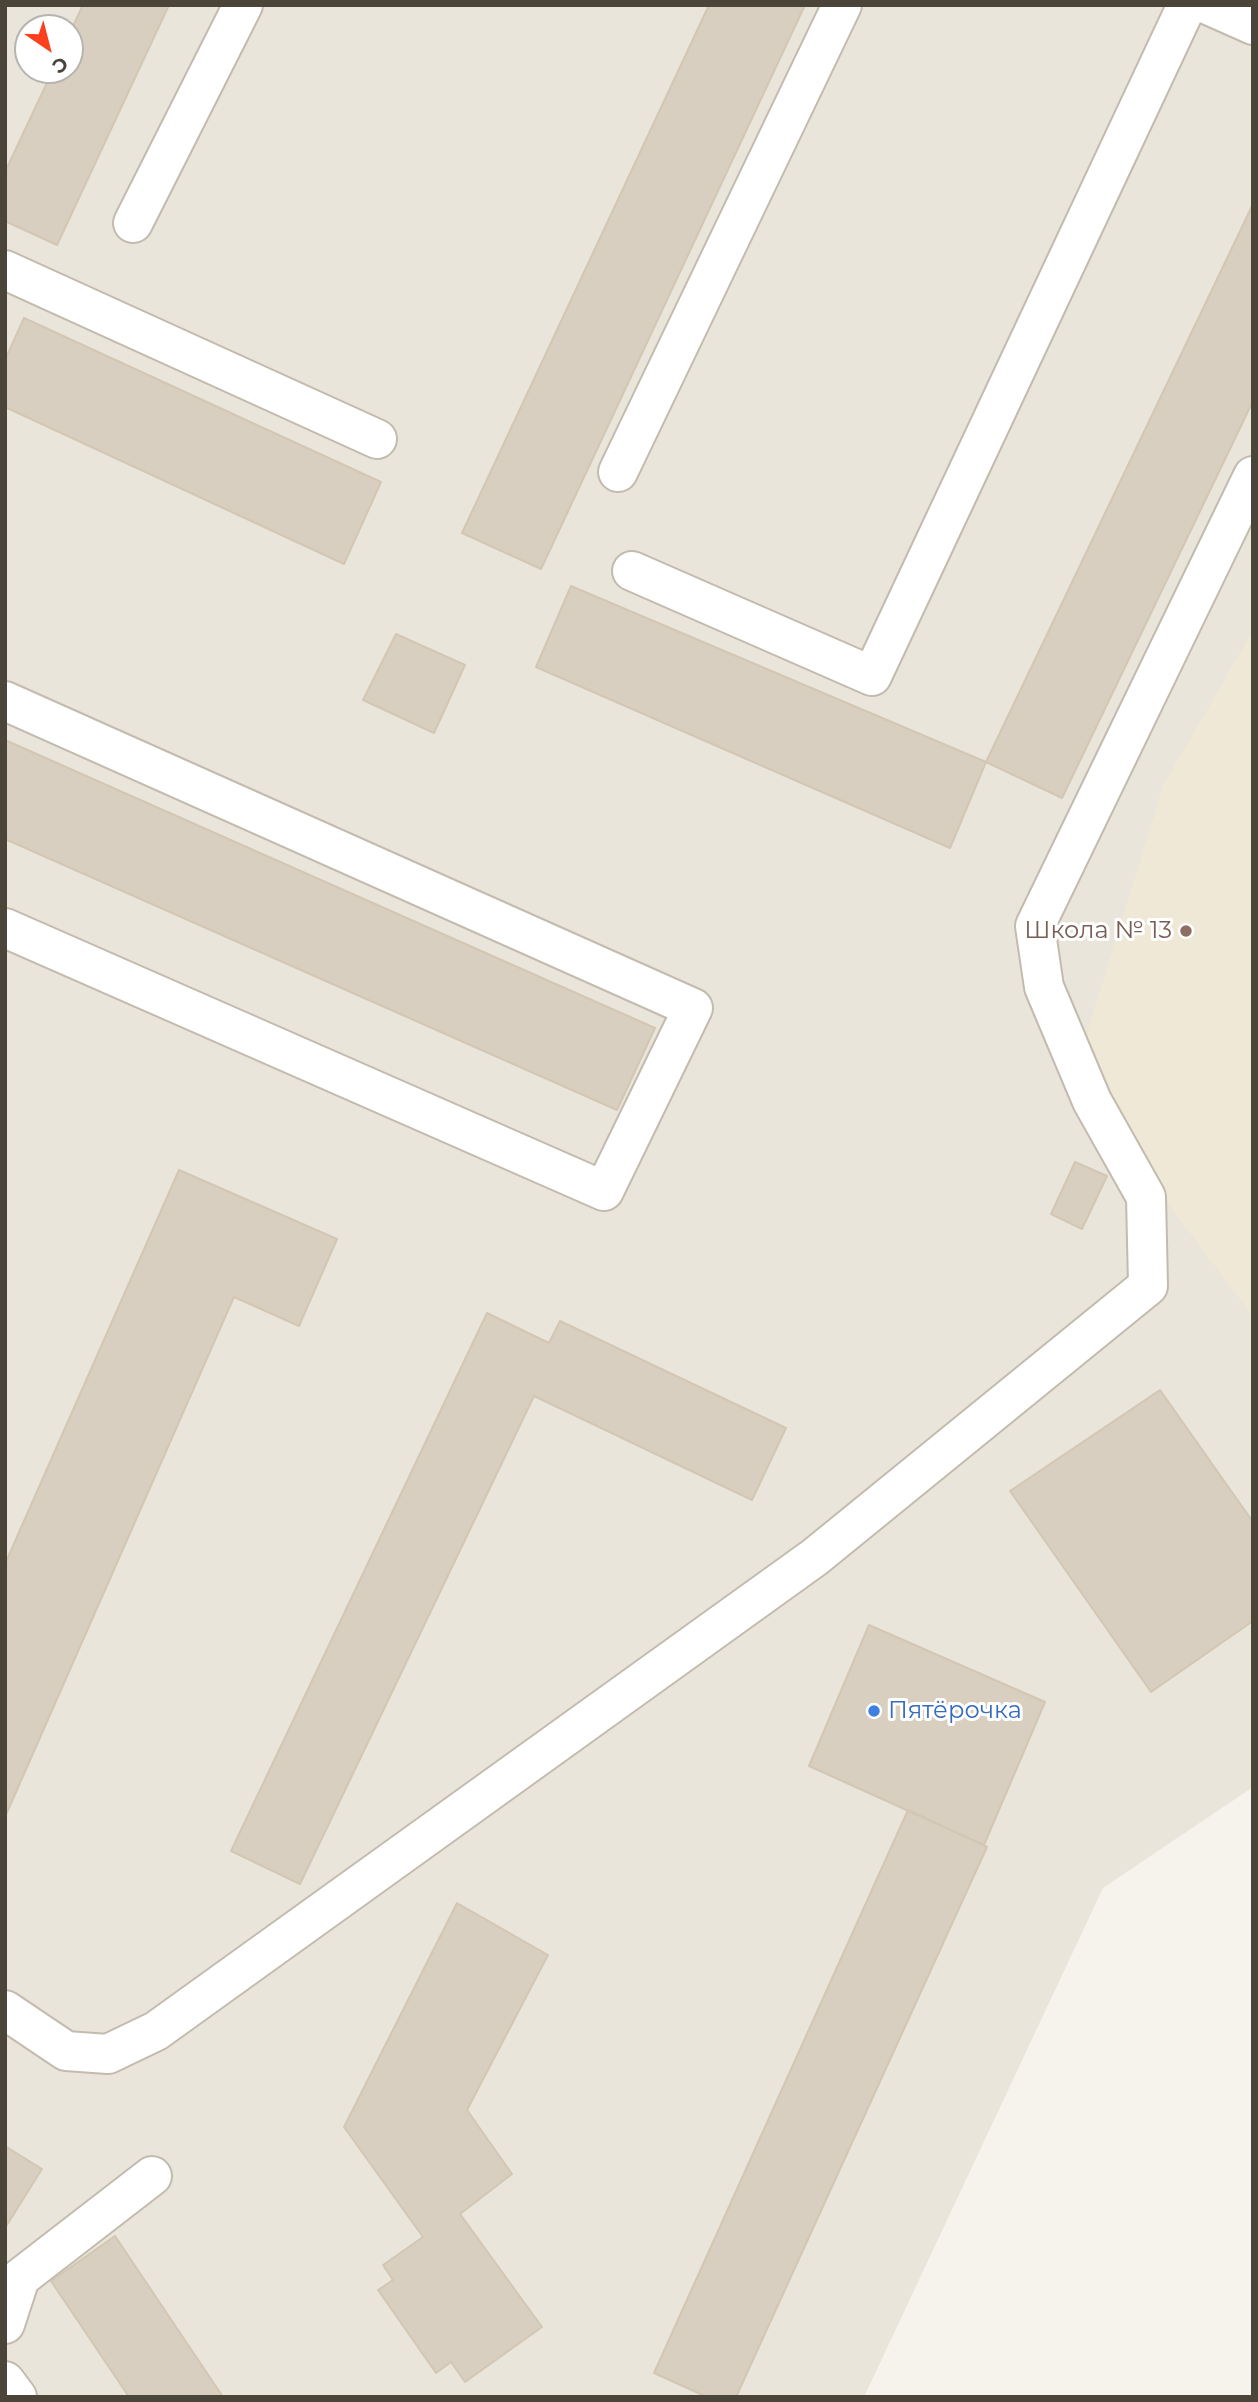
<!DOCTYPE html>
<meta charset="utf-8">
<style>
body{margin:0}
#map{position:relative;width:1258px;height:2402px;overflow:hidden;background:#f6f3ec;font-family:Montserrat,sans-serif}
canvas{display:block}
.frame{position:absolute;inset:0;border:7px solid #4b4439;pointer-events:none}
.north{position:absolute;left:14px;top:14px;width:70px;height:70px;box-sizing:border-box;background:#fff;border:2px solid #b7b4b0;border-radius:50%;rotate:145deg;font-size:19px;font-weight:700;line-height:28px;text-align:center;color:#4b4439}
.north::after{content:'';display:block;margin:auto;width:24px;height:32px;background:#fc3f1d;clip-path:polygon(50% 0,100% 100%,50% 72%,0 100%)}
</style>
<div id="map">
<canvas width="1258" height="2402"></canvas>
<div class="frame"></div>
<div class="north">С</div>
</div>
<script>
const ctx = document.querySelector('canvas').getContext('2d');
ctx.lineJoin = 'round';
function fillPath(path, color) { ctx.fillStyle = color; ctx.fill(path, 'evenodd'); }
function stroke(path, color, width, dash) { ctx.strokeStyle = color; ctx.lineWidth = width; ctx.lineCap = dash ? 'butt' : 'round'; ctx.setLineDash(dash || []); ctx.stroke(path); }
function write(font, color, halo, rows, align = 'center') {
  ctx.font = font + ' Montserrat,sans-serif'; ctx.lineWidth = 6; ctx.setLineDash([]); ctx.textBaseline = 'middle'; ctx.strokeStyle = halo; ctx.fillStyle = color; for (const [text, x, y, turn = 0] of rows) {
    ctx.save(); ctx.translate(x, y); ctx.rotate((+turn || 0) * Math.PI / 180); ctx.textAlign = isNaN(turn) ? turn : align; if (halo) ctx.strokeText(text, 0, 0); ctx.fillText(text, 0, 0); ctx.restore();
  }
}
fillPath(new Path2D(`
 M5,5h1248v1782l-150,101 -239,509h-859zM28,28h42v42h-42z`), '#eae5da');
fillPath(new Path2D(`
 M1253,631v685l-180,-237 91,-295z`), '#efe8d6');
const building = new Path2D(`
 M83,5h86l-112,240 -52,-24v-49l48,-102h17v-38z
 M709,5h96l-264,564 -79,-36z
 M1253,204v197l-191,397 -76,-36z
 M24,318l357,164 -37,82 -339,-157v-47z
 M571,586l415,176 -36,86 -414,-181z
 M396,634l69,31 -31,68 -71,-33z
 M5,740l650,288 -38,82 -612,-271z
 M1075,1162l32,14 -25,53 -31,-15z
 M179,1170l158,69 -38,87 -65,-29 -229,520v-253z
 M487,1313l62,30 11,-22 226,107 -34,72 -218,-104 -234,488 -69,-33z
 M1160,1390l93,132v99l-102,71 -141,-201z
 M869,1625l176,77 -61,143 -175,-79z
 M908,1810l79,37 -251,550h-29l-53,-24z
 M457,1903l91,52 -81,155 45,64 -52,40 82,113 -77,55 -14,-20 -15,11 -58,-83 15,-10 -10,-15 40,-28 -79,-110z
 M5,2146l37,23 -37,59z
 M115,2236l108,161h-94l-78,-116z`);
fillPath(building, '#d8cfc1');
stroke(building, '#d3c7b4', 2);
const minor = new Path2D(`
 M1208,5l45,20
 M133,223l110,-218
 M5,270l372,169
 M618,472l224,-467
 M632,571l240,105 315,-671
 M5,701l688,307 -89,183 -599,-263
 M5,2010l61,41 42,3 48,-23 659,-474 333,-271 -2,-89 -54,-96 -48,-114 -9,-61 218,-450
 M5,2324l15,-46 132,-102
 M5,2381l12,16`);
stroke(minor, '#c2bbae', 42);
stroke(minor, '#fff', 38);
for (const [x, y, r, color] of [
 [1186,931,7,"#8d6e63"],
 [874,1711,7,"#3f7fe0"]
]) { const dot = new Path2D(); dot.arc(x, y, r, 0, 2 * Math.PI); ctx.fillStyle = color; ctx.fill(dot); stroke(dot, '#fff', 2.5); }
write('24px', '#785e54', '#fff', [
 ["Школа № 13",1172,931]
], 'right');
write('24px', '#366cbe', '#fff', [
 ["Пятёрочка",888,1711]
], 'left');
</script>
